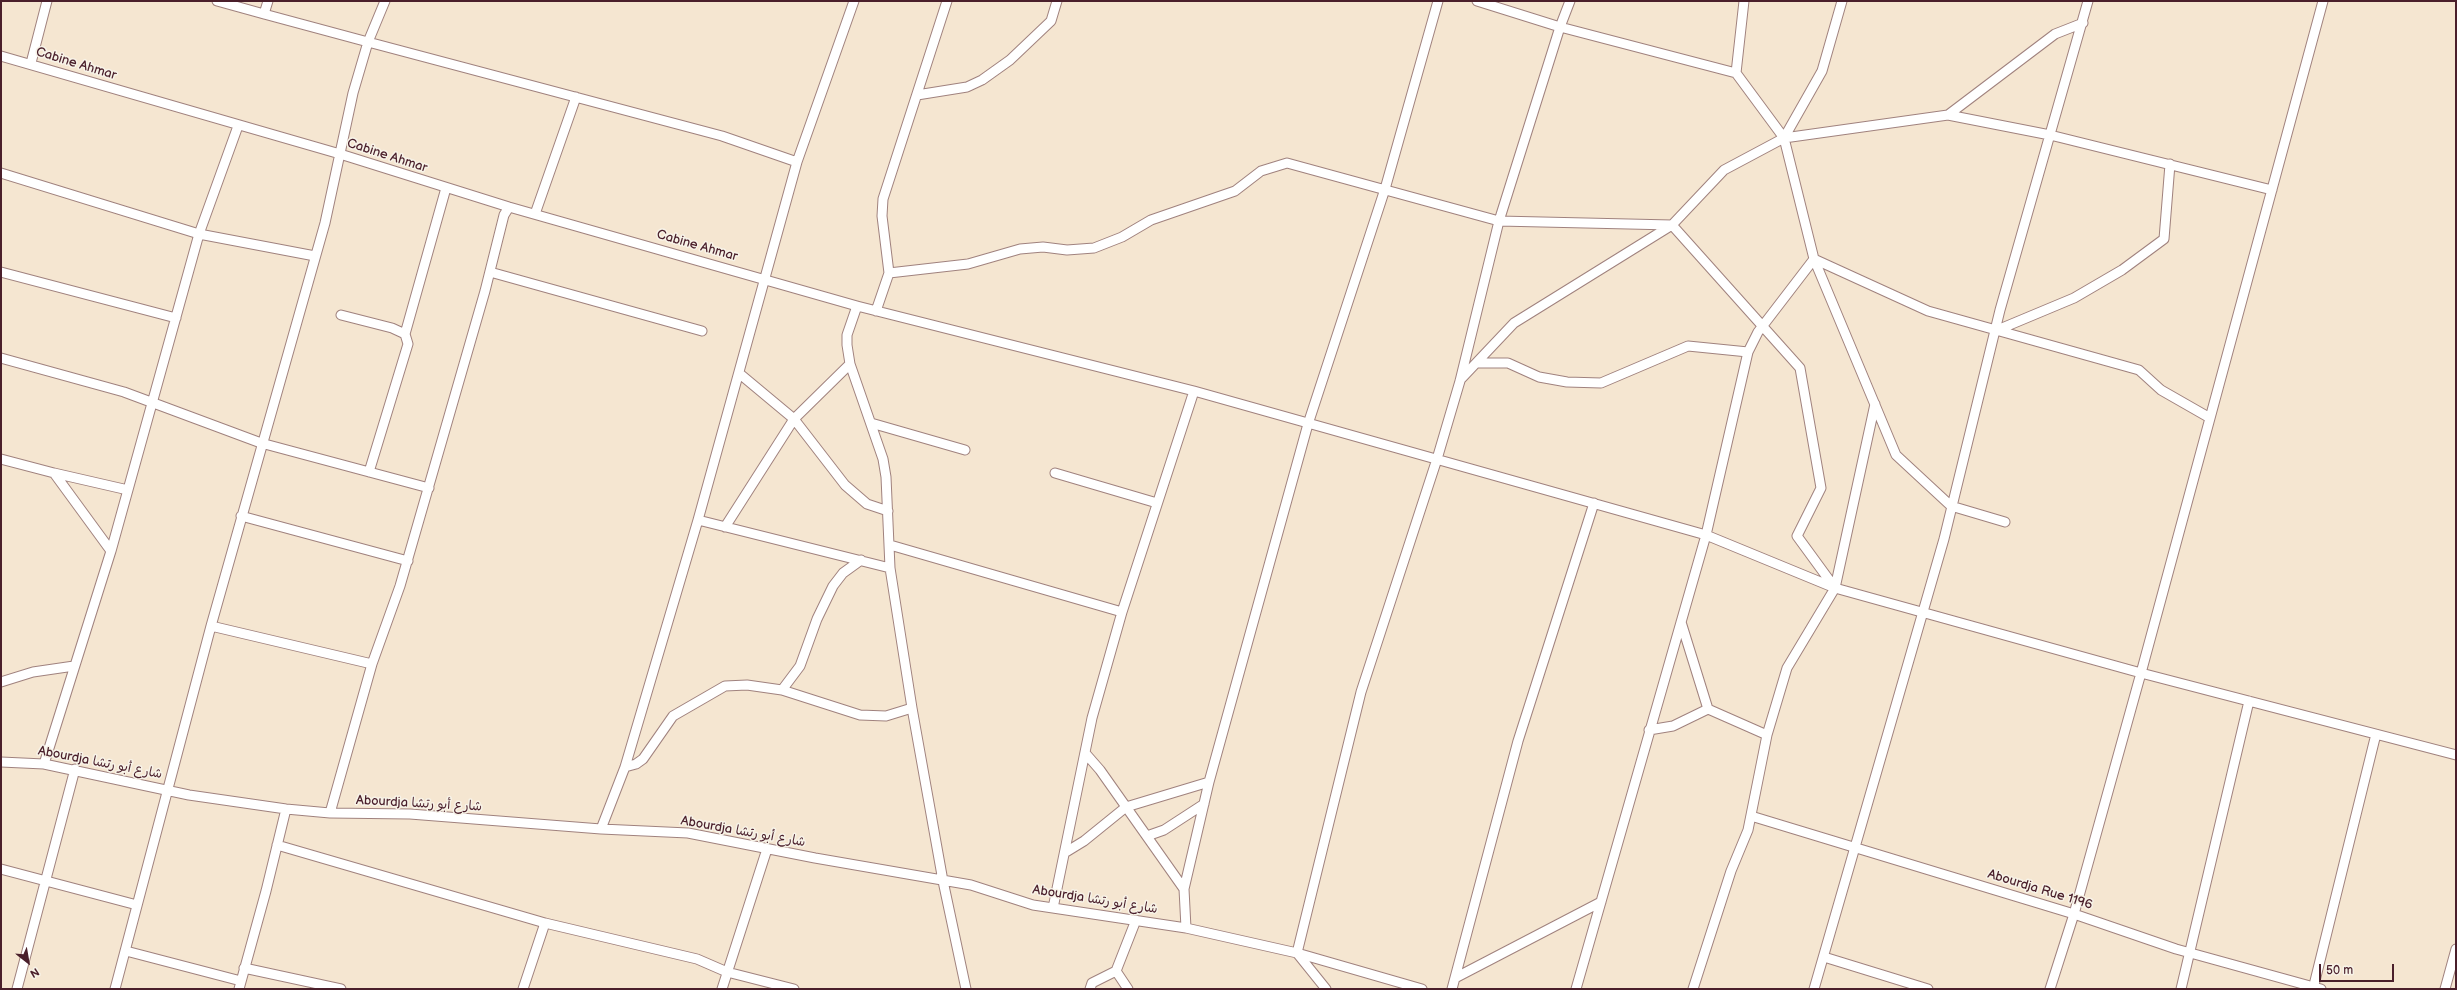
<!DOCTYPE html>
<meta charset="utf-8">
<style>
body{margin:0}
#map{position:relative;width:2457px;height:990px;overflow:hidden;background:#f5e6d1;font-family:"Balsamiq Sans",sans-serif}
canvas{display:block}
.frame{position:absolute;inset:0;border:2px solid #4a1f2b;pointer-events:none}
.north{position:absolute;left:8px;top:942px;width:40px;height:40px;-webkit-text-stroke:3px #f7f3e8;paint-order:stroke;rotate:149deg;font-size:11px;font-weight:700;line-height:16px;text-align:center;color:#4a1f2b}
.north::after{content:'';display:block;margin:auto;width:14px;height:18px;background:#4a1f2b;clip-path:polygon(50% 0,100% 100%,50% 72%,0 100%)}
.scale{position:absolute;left:2319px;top:964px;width:75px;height:18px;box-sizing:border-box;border:2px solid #4a1f2b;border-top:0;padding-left:5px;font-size:12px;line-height:14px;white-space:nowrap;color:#4a1f2b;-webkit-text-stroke:3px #f7f3e8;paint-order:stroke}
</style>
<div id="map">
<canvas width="2457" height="990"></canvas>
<div class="frame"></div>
<div class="north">N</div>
<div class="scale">50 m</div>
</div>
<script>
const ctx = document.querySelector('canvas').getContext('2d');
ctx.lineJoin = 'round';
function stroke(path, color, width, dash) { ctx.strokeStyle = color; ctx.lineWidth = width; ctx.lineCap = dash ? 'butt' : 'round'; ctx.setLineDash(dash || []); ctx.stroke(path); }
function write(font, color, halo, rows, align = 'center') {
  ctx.font = font + ' "Balsamiq Sans","Playpen Sans Arabic",sans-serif'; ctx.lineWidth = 3; ctx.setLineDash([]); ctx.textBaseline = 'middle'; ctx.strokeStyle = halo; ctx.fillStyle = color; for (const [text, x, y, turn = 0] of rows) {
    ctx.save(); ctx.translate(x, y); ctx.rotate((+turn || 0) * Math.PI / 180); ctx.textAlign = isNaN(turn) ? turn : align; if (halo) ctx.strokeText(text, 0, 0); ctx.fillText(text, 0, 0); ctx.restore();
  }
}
const minor = new Path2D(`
 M217,1l47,13
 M385,1l-17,41 354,94 75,26
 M1477,1l83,26 176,46 48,65 30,121 82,196 55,51 54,16
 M1,56l339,98 169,53 348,99 337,85 512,144 129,53
 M31,63l16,-62
 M1736,73l8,-72
 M917,95l50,-8 15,-7 28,-20 41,-39 6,-20
 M1948,115l107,-81 28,-11
 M1784,138l38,-67 20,-70
 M1,173l198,61 116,22
 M535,214l41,-117
 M1,272l175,46
 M490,272l212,59
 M889,273l79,-9 52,-15 23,-2 24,3 27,-2 28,-11 29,-17 84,-29 26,-20 26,-8 212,58 173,4 128,143 21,120 -24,48 38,52 306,85 315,82
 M857,306l-10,29v10l3,19 33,95 3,18 4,91 22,140 31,173 23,108
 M876,311l13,-38 -7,-57 1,-17 64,-198
 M341,315l51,13 13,6 3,10 -39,128
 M1995,331l79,-33 48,-28 42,-31 6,-75
 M405,334l41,-146
 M1,358l123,34 137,51 168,45
 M1477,363h31l31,14 28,5 34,1 87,-37 60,6
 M740,374l54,45 51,66 22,19 21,7
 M1461,379l53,-56 158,-98 52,-55 60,-32 164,-23 102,20 222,55
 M871,423l94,27
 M1,459l53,14 57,78
 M54,473l74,17
 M1055,473l102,30
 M241,516l167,45
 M698,520l192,48
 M725,527l69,-108 56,-55
 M890,545l232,67
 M1681,622l27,87 59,26
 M211,626l161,38
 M1,682l32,-10 41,-6
 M782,690l18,-24 17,-47 16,-33 10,-13 18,-13
 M1649,730l24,-4 35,-17
 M1086,754l14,16 84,119
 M1,762l43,2 145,31 97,14 44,4 80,1 191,15 87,4 127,25 156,27 62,20 153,23 111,25 125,36
 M44,764l67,-213 88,-317 39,-108
 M625,767l11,-3 7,-5 30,-43 52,-30 22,-1 35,5 78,25 26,1 26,-8
 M330,813l42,-149 28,-78 85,-295 19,-76 5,-8
 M1751,816l323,98 102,35 145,40
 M601,829l24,-62 73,-247 99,-358 57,-161
 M1147,836l17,-6 40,-26
 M277,845l268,78 -22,66
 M1066,852l18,-11 42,-34 83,-25
 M1,869l136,36
 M1053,908l39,-190 30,-106 72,-221
 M545,923l152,36 30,13 67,17
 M1186,928l-2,-39 25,-107 99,-358 77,-235 53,-188
 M126,951l115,30
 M1824,957l104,32
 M244,968l97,21
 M1116,971l20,-51
 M1455,978l146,-76
 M17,989l58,-220
 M115,989l96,-363 114,-403 28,-130 15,-51 -104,-28 4,-13
 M239,989l27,-98 20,-82
 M722,989l45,-140
 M1090,989l2,-6 24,-12 12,18
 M1326,989l-29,-36 64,-261 76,-233 23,-78 39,-160 61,-194 10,-26
 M1452,989l66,-248 76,-238
 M1576,989l130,-454 42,-183 10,-20 56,-73 114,52 211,59 22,20 49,28
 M1693,989l38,-118 17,-41 19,-95 20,-67 48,-80 40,-184
 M1814,989l130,-450 56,-229 88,-309
 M2050,989l24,-75 67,-241 182,-672
 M2181,989l68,-288
 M2313,989l63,-255
 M2445,989l11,-40`);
stroke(minor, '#a0827e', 11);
stroke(minor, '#fff', 9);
write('13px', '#4a1f2b', '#f7f3e8', [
 ["Cabine Ahmar",76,64,17],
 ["Cabine Ahmar",387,156,18],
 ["Cabine Ahmar",697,246,16],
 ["Abourdja شارع أبو رتشا",100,763,11],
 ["Abourdja شارع أبو رتشا",419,804,3],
 ["Abourdja شارع أبو رتشا",743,832,10],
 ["Abourdja Rue 1196",2040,890,17],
 ["Abourdja شارع أبو رتشا",1095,900,9]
]);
</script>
